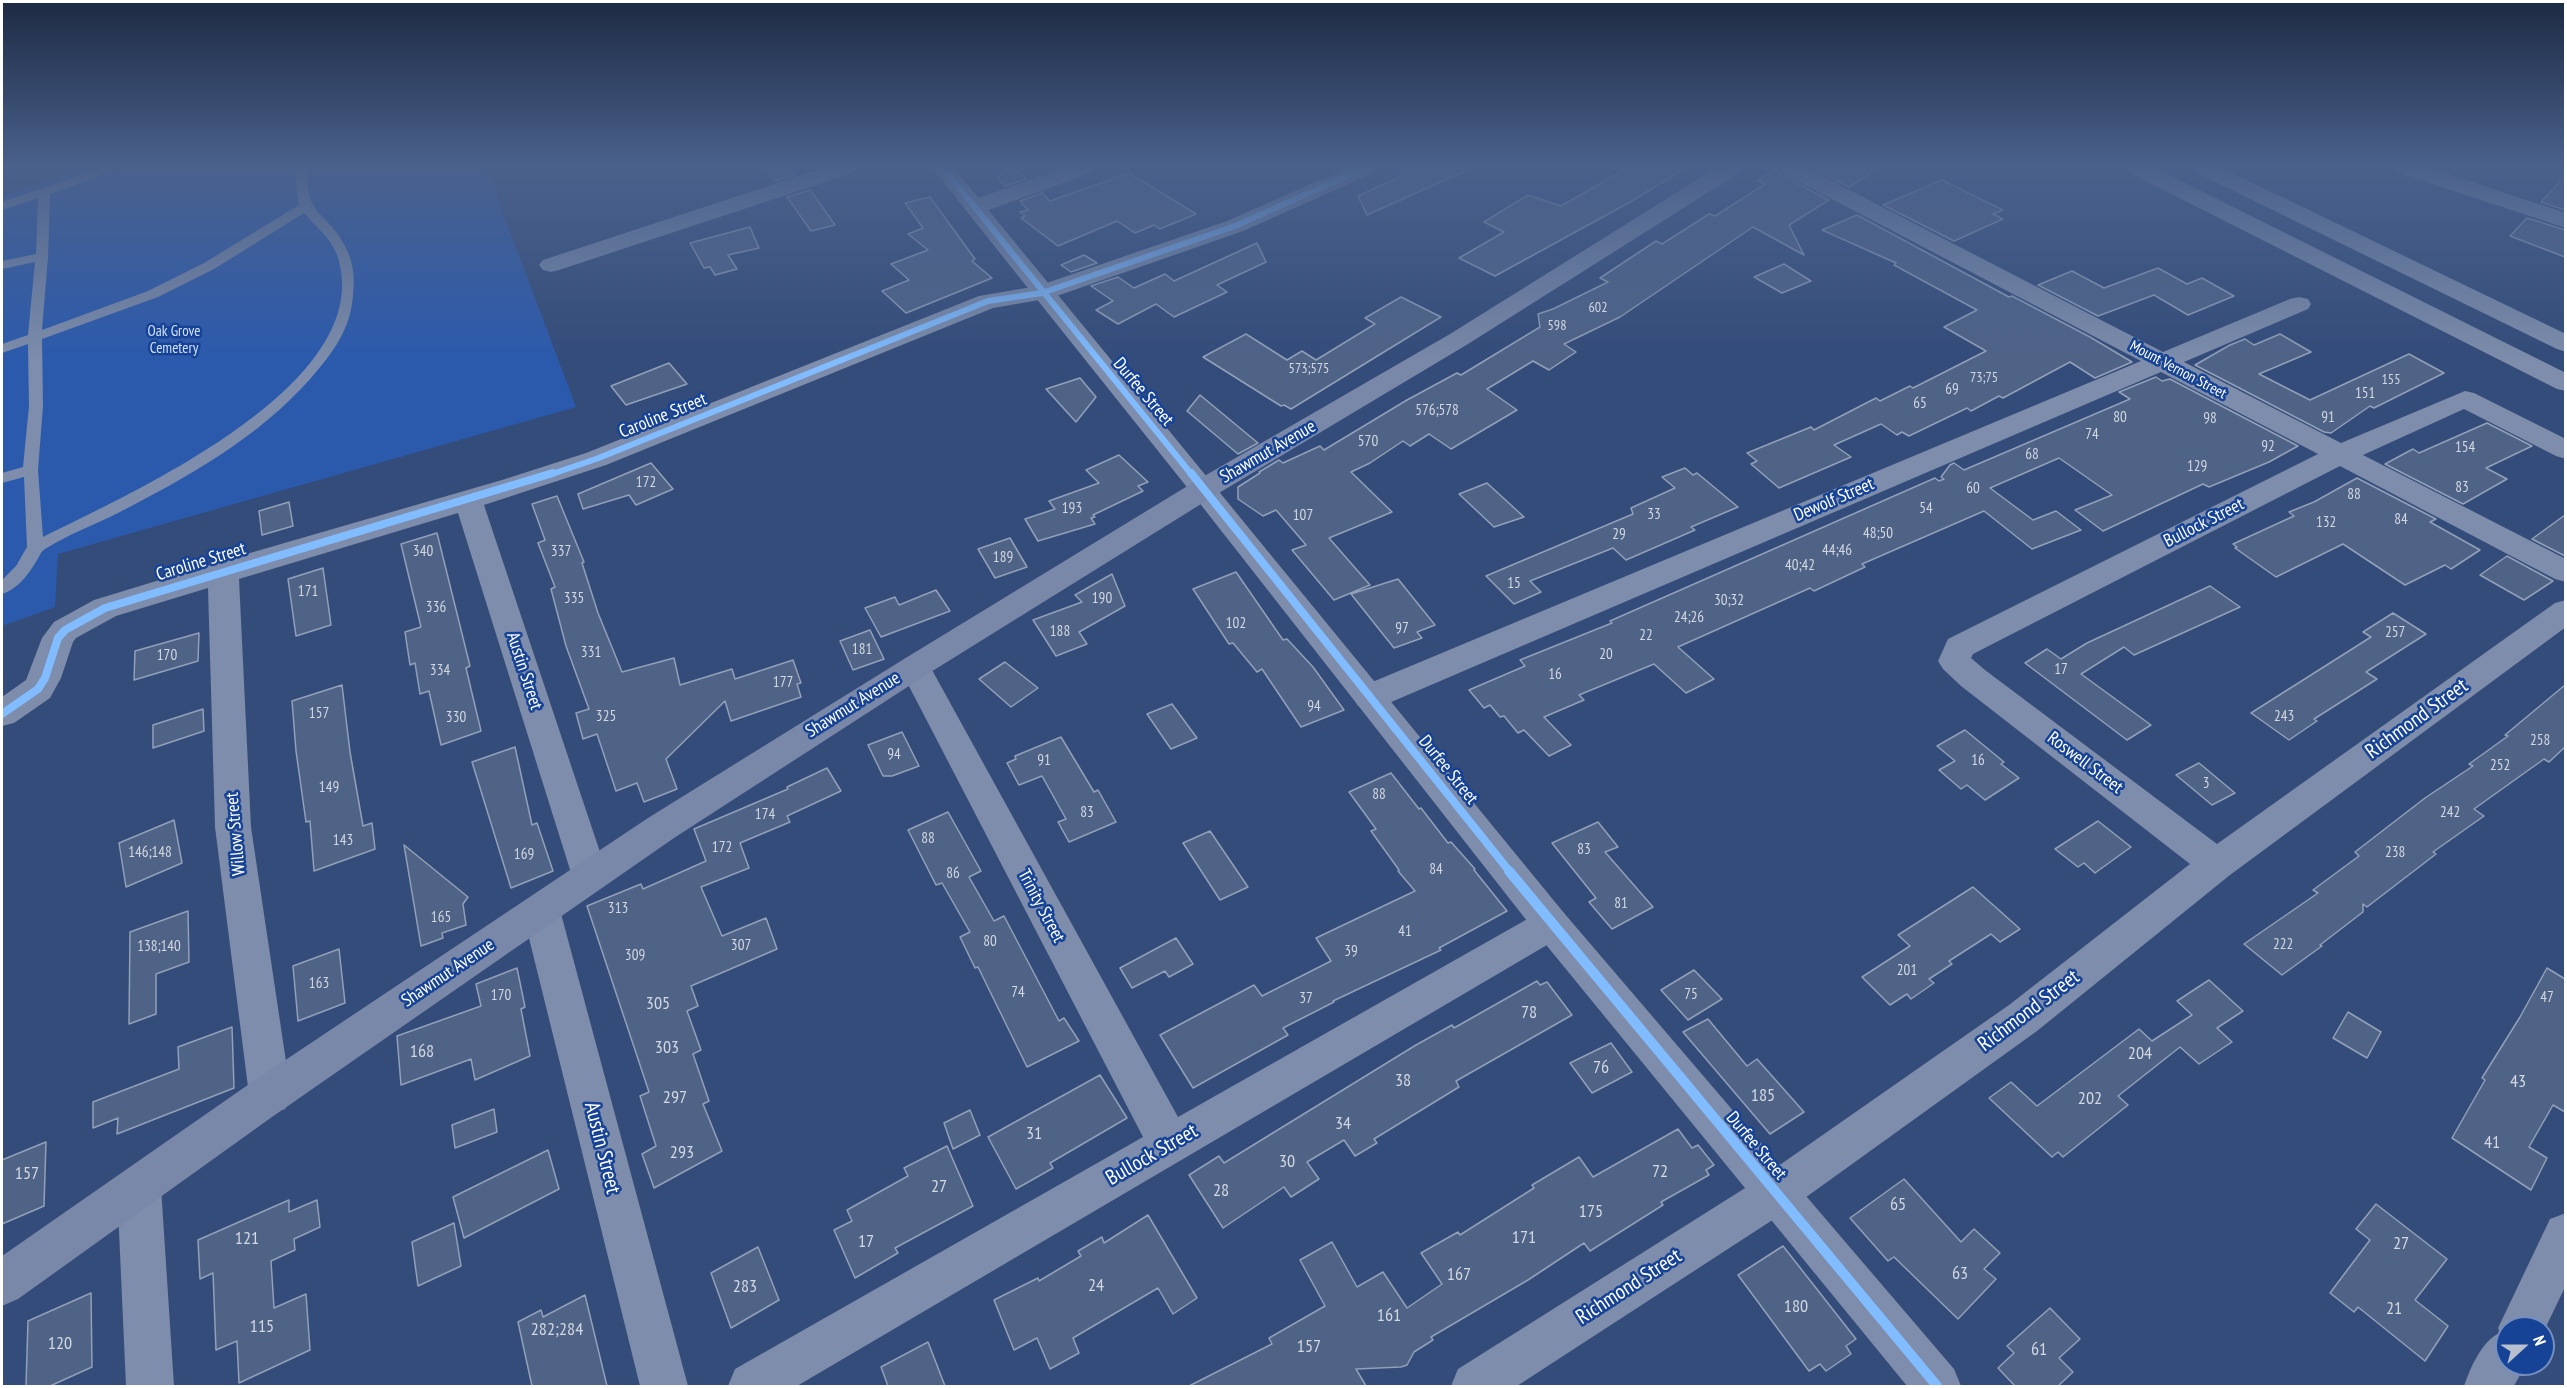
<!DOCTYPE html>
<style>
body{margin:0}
#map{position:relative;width:2567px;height:1388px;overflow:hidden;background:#344c79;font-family:"PT Sans Narrow",sans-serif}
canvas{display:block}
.frame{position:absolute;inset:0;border:3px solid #fff;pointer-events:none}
.north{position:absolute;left:2495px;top:1316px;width:60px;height:60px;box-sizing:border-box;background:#174396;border:2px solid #748ec0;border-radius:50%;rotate:69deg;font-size:16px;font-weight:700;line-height:24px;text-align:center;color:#fff}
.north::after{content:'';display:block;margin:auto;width:21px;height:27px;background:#b8c0d0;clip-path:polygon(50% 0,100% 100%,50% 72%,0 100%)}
</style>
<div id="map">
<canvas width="2567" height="1388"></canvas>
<div class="frame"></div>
<div class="north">N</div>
</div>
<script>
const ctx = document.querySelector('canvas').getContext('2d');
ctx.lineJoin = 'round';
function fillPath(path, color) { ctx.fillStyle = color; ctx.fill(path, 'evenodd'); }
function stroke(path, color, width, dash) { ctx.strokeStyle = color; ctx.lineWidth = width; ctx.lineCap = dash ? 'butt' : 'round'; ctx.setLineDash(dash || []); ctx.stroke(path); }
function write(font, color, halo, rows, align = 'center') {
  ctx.font = font + ' "PT Sans Narrow",sans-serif'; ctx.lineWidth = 5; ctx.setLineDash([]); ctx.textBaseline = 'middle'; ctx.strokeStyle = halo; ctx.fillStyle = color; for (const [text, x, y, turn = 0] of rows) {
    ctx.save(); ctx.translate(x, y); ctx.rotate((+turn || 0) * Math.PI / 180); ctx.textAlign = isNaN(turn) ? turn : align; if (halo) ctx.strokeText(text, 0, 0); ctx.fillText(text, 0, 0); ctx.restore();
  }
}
fillPath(new Path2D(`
 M87,168h399l90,239 -518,147 -3,53 -53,19v-430z`), '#2b5aad');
const building = new Path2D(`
 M766,168h22l8,6 -21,7z
 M1007,168h8l11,11 -21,7 -8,-8z
 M1419,168h53l-105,47 -9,-19z
 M1628,168h58l-54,33 -137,75 -36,-18 45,-26 -20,-10 44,-27 33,11z
 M1812,168h67l-30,19z
 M1777,169l4,6 48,25 -40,25 15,30 -51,-28 -133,90 -56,27 12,8 -27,18 -16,-9 -46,28 30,21 -66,39 -22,-15 -19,12 -7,-5 -33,22 -19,9 41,40 -63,26 41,47 -36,15 -42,-50 14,-5 -30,-35 -13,6 -25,-17v-12l22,-14 -1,-1 20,-12 4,3 37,-17 4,4 83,-50 50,-27 4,2 79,-48 -2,-13 15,-5 55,-27 -8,-4 56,-37 6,3 47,-30 6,2 50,-32 -8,-3z
 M1129,173l67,41 -36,15 -6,-4 -19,8 -18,-12 -59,25 -37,-28 4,-2 -5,-4 8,-2 -8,-9 22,-8 8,8z
 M2565,177v33l-24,-8z
 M1942,180l61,30 -10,4 10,5 -49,22 -71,-36z
 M810,190l4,5 21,30 -24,6 -24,-34z
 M930,197l45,62 -3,2 20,17 -86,35 -24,-22 27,-11 -18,-16 37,-14 -20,-16 15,-6 -18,-25z
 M1857,215l152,82 3,-1 78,41 42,25 -37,16 -25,-16 -67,36 -4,-2 -28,15 -4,-3 -58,28 -7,-4 -5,3 -16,-11 -47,21 17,12 -72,31 -28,-24 6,-3 -10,-8 64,-26 3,3 62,-32 4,3 30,-15 3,2 73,-37 -42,-24 33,-17 -83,-45 2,-2 -74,-33z
 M2527,218l38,12v27l-55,-21z
 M750,227l9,21 -31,7 9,14 -22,6 -5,-8 -6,1 -14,-25z
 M1257,243l9,19 -49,23 10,7 -53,25 -18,-13 -38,20 -22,-14 17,-9 -22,-15 27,-9 16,11 31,-14 9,7z
 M1084,255l13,8 -26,9 -10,-7z
 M1784,264l27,17 -29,12 -28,-16z
 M2158,268l29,16 15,-6 32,18 -46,19 -34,-20 -56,21 -60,-31 34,-14 32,17z
 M1401,297l40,20 -150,92 -7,-4 -3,1 -78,-49 43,-23 41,26 15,-9 14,9 59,-36 -10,-6z
 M2280,334l31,18 -52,22 51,26 99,-46 35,19 -70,35 -4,-2 -39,27 -7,-1 -129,-67 35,-20 15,-6 9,6z
 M669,363l18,21 -61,21 -15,-19z
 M2156,377l6,4 8,-2 128,67 -29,16 -60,25 -6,-3 -100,47 -28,-21 37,-15 -53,-37 -69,30 43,32 23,-9 25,19 -49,19 -48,-38 -122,53 3,3 -51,24 -4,-3 -132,59 36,32 -28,14 -32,-29 -75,31 5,5 -40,17 27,28 -22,11 -25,-26 -6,3 -14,-17 -4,1 -10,-12 -6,3 -15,-18 56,-24 -5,-6 92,-37 -2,-2 325,-143 4,3 5,-2 -3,-2 9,-12 4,-2 10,7 166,-71 -11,-7z
 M1080,378l16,19 -20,25 -30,-33z
 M1200,395l58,48 -20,11 -51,-43z
 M2487,423l45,23 -46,22 21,11 -44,25 -78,-40 28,-15 6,4z
 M1119,455l29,27 -10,4 5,5 -50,24 2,2 -4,1 4,6 -57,17 -13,-22 30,-10 -6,-8 50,-18 -13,-13z
 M651,463l22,26 -37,16 -7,-10 -46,14 -5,-15z
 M1685,468l8,7 4,-2 41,34 -47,20 4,3 -69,30 -13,-12 -83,33 11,11 -27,12 -28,-28 147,-62 -2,-6 44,-20 -13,-11z
 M2357,478l79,41 -6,3 50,28 -29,19 -6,-4 -40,20 -62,-41 -67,33 -41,-29 2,-1 -4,-3 61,-28 -5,-4 25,-10z
 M1487,483l37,34 -30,10 -35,-33z
 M557,496l27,66 -2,1 16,50 24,59 52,-14 6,27 52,-16 3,10 58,-19 8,23 -4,1 4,13 -70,24 -6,-20 -59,58 11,30 -33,13 -7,-19 -21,8 -19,-57 -14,5 -7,-26 13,-4 -23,-63 -15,-57 4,-2 -17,-44 7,-3 -13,-36z
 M289,502l4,24 -31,9 -3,-24z
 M2565,515v41l-33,-17z
 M437,533l33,133 -4,2 15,63 -40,14 -12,-54 -9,3 -5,-31 -5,2 -5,-33 16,-5 -20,-83z
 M1010,538l17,29 -32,11 -17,-29z
 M2507,556l46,25 -29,19 -44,-25z
 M323,568l8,57 -35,11 -8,-57z
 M1236,572l47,68 4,-1 26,28 31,43 -43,17 -39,-58 -5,3 -24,-29 -4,1 -36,-55z
 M1112,574l13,32 -46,26 8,12 -31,12 -23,-36 49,-18 -7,-7z
 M1398,579l37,46 -18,7 5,6 -28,10 -43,-54z
 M2210,586l30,21 -106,48 -10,-8 -43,27 70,51 -24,15 -102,-77 22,-14 14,10 26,-16z
 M936,590l14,21 -69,26 -16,-29 30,-11 4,8z
 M2393,613l33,21 -60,38 11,7 -63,40 3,2 -28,19 -38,-27 120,-76 -8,-5z
 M870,630l14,29 -31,11 -13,-29z
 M199,633l-1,28 -64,19 1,-29z
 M1005,662l33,26 -27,19 -32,-28z
 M342,685l8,67 13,74 9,-3 3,26 -61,22 -4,-50 -4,1 -10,-71 -4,-50z
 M2565,685v62l-16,15 -5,-3 -70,50 10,7 -51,36 3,2 -69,53 -4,-3v8l-43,33 2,1 -40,29 -38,-31 74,-51 -5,-3 46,-34 -4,-4 70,-54 48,-32 -4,-2 39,-28 -3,-1z
 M1172,704l25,34 -26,11 -24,-35z
 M203,709l1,22 -51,17v-23z
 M1965,730l39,32 -3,2 18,14 -34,22 -18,-15 -6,4 -22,-19 16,-9 -18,-15z
 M902,732l17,34 -27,10h-9l-15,-31z
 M1061,737l33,55 4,-2 18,32 -47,20 -11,-20 8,-3 -24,-43 -23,9 -12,-22 9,-4 -1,-3z
 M515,747l17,78 5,-2 16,48 -42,17 -39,-126z
 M2199,763l36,30 -23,12 -36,-30z
 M827,768l14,23 -54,25 3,6 -50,21 9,25 -48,19 21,49 44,-18 11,31 -86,37 7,20 -11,5 14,39 -8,4 16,47 -6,3 19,47 -68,37 -12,-34 14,-8 -16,-50 9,-4 -62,-186 54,-22 2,5 63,-28 -12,-32 94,-40 -1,-2z
 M1391,773l28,36 2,-1 27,35 3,-1 24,27 -1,1 33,41 -68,37 2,2 -108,51 1,1 -51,26 5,7 -95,53 -33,-53 94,-50 8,11 69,-35 -15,-23 99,-47 -17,-20 1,-1 -28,-39 5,-2 -27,-37z
 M948,812l33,59 -12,6 25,44 10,-5 55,105 5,-3 15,23 -52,26 -49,-100 -3,1 -15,-31 10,-5 -28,-49 -6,2 -28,-55z
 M174,820l8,43 -56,24 -7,-44z
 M2098,821l33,26 -36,26 -11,-10 -6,4 -23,-18z
 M1598,822l20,25 -13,5 48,55 -41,22 -23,-27 7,-4 -44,-55z
 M1210,831l38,56 -28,13 -37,-57z
 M404,845l64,52 -5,7 3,21 -24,8 1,5 -22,8z
 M1973,887l47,42 -20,13 -9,-8 -42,27 3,3 -23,15 5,4 -23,16 -4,-5 -17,11 -28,-28 48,-31 -12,-11z
 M188,911l1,51 -33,12v40l-27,10 1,-92z
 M1176,938l17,26 -24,13 -4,-6 -33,17 -12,-20z
 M339,949l6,54 -47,18 -5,-55z
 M517,968l8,39 -4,2 9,47 -55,24 -4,-21 -70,26 -4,-49 84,-30 -5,-22z
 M2547,968l18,11v133l-12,-7 -24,42 18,11 -16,32 -79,-52 33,-58 -3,-2 38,-61z
 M1694,970l28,29 -34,21 -27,-30z
 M2209,980l34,31 -26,17 15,14 -33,22 -19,-17 -62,49 10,9 -65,52 -5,-5 -6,5 -63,-59 22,-16 26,24 102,-77 13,12 40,-26 -15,-14z
 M1537,981l3,4 7,-3 25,33 -116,66 3,6 -85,52 3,4 -22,13 -11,-16 -37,22 12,17 -28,18 -7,-10 -61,41 -34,-53 30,-19 5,7 192,-118 36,-20 2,3z
 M2348,1012l33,20 -14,26 -34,-20z
 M1708,1019l39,47 10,-7 47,53 -34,22 -87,-102z
 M232,1027l2,61 -117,46 1,-16 -25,10v-26l86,-33 -1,-22z
 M1611,1043l21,29 -40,21 -22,-30z
 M1100,1075l27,43 -77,45 3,5 -37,21 -28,-52z
 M494,1109l3,23 -42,16 -3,-23z
 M970,1110l10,25 -27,14 -9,-26z
 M1678,1129l14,19 6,-3 16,20 -8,5 3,5 -48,27 2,3 -73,46 -6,-8 -56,37 -97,57 2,3 -19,12 -7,13 -6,2 -45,2 10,17h-177l83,-42 -3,-6 56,-32 -25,-46 32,-18 25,45 26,-15 24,36 35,-24 -21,-31 37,-21 2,3 74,-47 -2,-3 47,-28 14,20z
 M46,1142l-2,64 -42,18v-64z
 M947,1146l26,60 -78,42 3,5 -43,25 -21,-48 18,-9 -5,-11 61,-34 -4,-8z
 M548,1150l11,39 -95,49 -11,-41z
 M1904,1179l57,63 13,-13 26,24 -16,16 12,10 -38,40 -64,-62 -6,4 -38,-43z
 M289,1200v12l28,-12 3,27 -26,12 1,11 -24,11 3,47 32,-14 4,56 -71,33 -2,-42 -21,9 -3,-77 -13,6 -2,-39z
 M2376,1204l71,55 -32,41 33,26 -23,35 -67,-54 -4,5 -24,-19 40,-53 -14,-11z
 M1148,1215l49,83 -24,16 -15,-26 -85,50 6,15 -29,16 -13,-31 -23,12 -20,-50 44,-22 1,3 42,-25 -3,-5 24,-14 2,6z
 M454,1223l7,43 -43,20 -6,-44z
 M1783,1246l73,93 -10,7 5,8 -25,17 -6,-7 -11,7 -71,-96z
 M758,1247l21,53 -48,28 -20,-55z
 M91,1293l1,74 -42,19h-24l2,-65z
 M585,1295l22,91h-75l-14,-64 23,-12 2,7z
 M2050,1308l30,31 -21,19 14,14 -15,14h-43l-17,-18 16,-15 -7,-7z
 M928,1342l17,44h-57l-7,-19z`);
fillPath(building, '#4f6387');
stroke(building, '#92a0b9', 1.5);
fillPath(new Path2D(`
 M102,168h18l-70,26 -2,63 -6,73 106,-39 56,-28 95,-58 -3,-19 1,-18h12c-7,47 19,44 36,78 10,18 10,38 7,58 -4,29 -22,52 -41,74 -53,60 -123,99 -193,135 -24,12 -51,22 -73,36 -5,3 -5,7 -8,11 -8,14 -19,29 -35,34v-14l14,-14 11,-19 -3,-70 -22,6v-10l21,-6 6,-61 -1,-62 -26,9v-9l26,-9 7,-73 -33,7v-8l34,-7 2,-56 -36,12v-8zM304,213c12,14 26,24 33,42 44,128 -208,239 -294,282l-5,-67 5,-64 -1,-67 116,-42 56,-28z`), '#7d8dab');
fillPath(new Path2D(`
 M823,168h33l-3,5 -294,97 -8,2 -8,-2 -4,-5 4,-5z
 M1063,168h31l-3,5 -108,39 -8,2 -8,-2 -3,-5 3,-5z
 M1347,168h29l-3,5 -130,58 -192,67 -58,10 -387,157 -122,40 124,371 -5,11 -13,4 -13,-4 -5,-11 -114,-363 -219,66 12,248 40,268 -6,14 -15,5 -15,-5 -6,-14 -34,-268 -7,-239 -92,28 -40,22 -3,4 -12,36 -11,20 -36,25 -12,3v-29l24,-17 16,-42 12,-16 40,-22 118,-36 290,-84 84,-27 393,-157 59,-10 189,-65z
 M1779,168h28l356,184 127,-53 9,-2 9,2 3,5 -3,5 -124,53 157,81 124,-52 9,2 92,46v20l-10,-3 -92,-47 -101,46 203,104v23l-11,-3 -215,-113 -367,188 -2,4 14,12 232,174 338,-241 11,-3v27l-336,248 -193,156 -246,177 -274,178h-66l7,-17 303,-191 248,-173 181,-141 -229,-178 -18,-17 -5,-8 10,-22 370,-185 -157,-82 -779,334 -12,3 -12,-3 -5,-9 5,-9 783,-327 -359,-188z
 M2396,168h33l137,45v15l-167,-55z
 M915,655l11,4 252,458 360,-204 13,-5 13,5 6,11 -6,11 -767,451h-69l7,-17 408,-232 -244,-470 5,-8z
 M541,894l13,5 6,11 128,476h-48l-118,-476 6,-11z
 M139,1166l15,6 7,15 13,199h-48l-9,-199 7,-15z
 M2566,1213v72l-23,48v-5h-36v36h19l-12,22h-50c6,-17 18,-46 36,-53l-2,-5 52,-109z`), '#7d8dab');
fillPath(new Path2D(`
 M932,168h22l610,745 390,456 7,17h-54l-369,-451 -344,-439z`), '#7d8dab');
fillPath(new Path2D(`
 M1716,168h26l-3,5 -271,171 -254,152 -288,179 -252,163 -402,279 -254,182 -16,7v-50l240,-167 406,-271 256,-159 290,-177 256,-148z`), '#7988a8');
fillPath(new Path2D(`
 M2127,168h28l411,205v18l-9,-2 -427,-216z
 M2194,168h28l344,166v18l-9,-3 -360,-176z`), '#7d8dab');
stroke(new Path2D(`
 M943,168l249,307
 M549,475l47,-16 392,-158 54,-8 193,-67 130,-58`), '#80bcff', 6);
stroke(new Path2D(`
 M1191,473l319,399
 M2,714l36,-25 7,-11 13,-40 7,-8 40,-22 448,-135`), '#80bcff', 8);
stroke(new Path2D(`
 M1509,871l428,515`), '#80bcff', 10);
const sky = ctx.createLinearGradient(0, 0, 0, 362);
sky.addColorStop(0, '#1d2a43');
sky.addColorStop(0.46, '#4a618c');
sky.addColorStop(1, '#4a618c00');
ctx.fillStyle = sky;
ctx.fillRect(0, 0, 2567, 362);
write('14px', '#d3d8e1', null, [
 ["602",1598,308],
 ["598",1557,326],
 ["573;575",1309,369],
 ["73;75",1984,378],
 ["155",2391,380]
]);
write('15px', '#d0e0fc', '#174396', [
 ["Oak Grove",174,332],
 ["Cemetery",174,349]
]);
write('15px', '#fff', '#174396', [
 ["Mount Vernon Street",2178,370,28]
]);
write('15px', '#d3d8e1', null, [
 ["69",1952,390],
 ["151",2365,394],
 ["65",1920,404],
 ["576;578",1437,411],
 ["80",2120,418],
 ["91",2328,418],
 ["98",2210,419],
 ["74",2092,435],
 ["570",1368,442],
 ["92",2268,447],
 ["154",2465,448],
 ["68",2032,455],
 ["129",2197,467],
 ["172",646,483],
 ["83",2462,488],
 ["60",1973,489],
 ["88",2354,495],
 ["193",1072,509],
 ["54",1926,509],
 ["33",1654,515],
 ["107",1303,516],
 ["84",2401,520],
 ["132",2326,523],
 ["48;50",1878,534],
 ["29",1619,535],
 ["44;46",1837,551],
 ["340",423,552],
 ["337",561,552],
 ["189",1003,558],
 ["40;42",1800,566],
 ["15",1514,584],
 ["171",308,592],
 ["335",574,599],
 ["190",1102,599],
 ["30;32",1729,601],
 ["336",436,608],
 ["24;26",1689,618],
 ["102",1236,624],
 ["97",1402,629],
 ["188",1060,632],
 ["257",2395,633],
 ["22",1646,636],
 ["181",862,650],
 ["331",591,653],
 ["20",1606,655],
 ["170",167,656],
 ["17",2061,670],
 ["334",440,671],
 ["16",1555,675],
 ["177",783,683],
 ["94",1314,707],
 ["157",319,714],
 ["325",606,717],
 ["243",2284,717],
 ["330",456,718],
 ["258",2540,741],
 ["94",894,755],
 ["91",1044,761],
 ["16",1978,761],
 ["252",2500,766],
 ["3",2206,784],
 ["149",329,788],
 ["88",1379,795],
 ["83",1087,813],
 ["242",2450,813],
 ["174",765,815],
 ["88",928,839],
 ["143",343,841],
 ["172",722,848],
 ["83",1584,850],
 ["146;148",150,853],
 ["238",2395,853],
 ["169",524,855],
 ["84",1436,870],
 ["86",953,874],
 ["81",1621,904],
 ["313",618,909],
 ["165",441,918],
 ["41",1405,932],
 ["80",990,942],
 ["222",2283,945],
 ["307",741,946],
 ["138;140",159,947],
 ["39",1351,952],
 ["309",635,956],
 ["201",1907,971],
 ["163",319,984],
 ["74",1018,993],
 ["75",1691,995],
 ["170",501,996],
 ["47",2547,998],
 ["37",1306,999]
]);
write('18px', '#fff', '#174396', [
 ["Durfee Street",1143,392,50],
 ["Caroline Street",663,416,-22],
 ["Shawmut Avenue",1268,452,-30],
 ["Dewolf Street",1834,500,-23],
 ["Bullock Street",2204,523,-27],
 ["Caroline Street",201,562,-17],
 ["Austin Street",524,671,72],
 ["Shawmut Avenue",853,705,-32],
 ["Roswell Street",2085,763,37],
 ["Durfee Street",1448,770,51],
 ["Willow Street",236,834,-95],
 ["Trinity Street",1041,906,62],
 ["Shawmut Avenue",448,973,-34],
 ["Durfee Street",1756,1146,50]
]);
write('18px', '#d3d8e1', null, [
 ["305",658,1004],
 ["78",1529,1013],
 ["303",667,1048],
 ["168",422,1052],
 ["204",2140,1054],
 ["76",1601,1068],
 ["38",1403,1081],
 ["43",2518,1082],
 ["185",1763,1096],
 ["297",675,1098],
 ["202",2090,1099],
 ["34",1343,1124],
 ["31",1034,1134],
 ["41",2492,1143],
 ["293",682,1153],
 ["30",1287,1162],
 ["72",1660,1172],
 ["157",27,1174],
 ["27",939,1187],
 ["28",1221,1191],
 ["65",1898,1205],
 ["175",1591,1212],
 ["171",1524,1238],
 ["121",247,1239],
 ["17",866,1242],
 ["27",2401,1244],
 ["63",1960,1274],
 ["167",1459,1275],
 ["24",1096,1286],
 ["283",745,1287],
 ["180",1796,1307],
 ["21",2394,1309],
 ["161",1389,1316],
 ["115",262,1327],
 ["282;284",557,1330],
 ["120",60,1344],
 ["157",1309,1347],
 ["61",2039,1350]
]);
write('21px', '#fff', '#174396', [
 ["Richmond Street",2417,719,-36],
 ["Richmond Street",2029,1011,-37],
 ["Austin Street",602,1148,76],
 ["Bullock Street",1152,1155,-30],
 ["Richmond Street",1629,1287,-33]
]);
</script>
